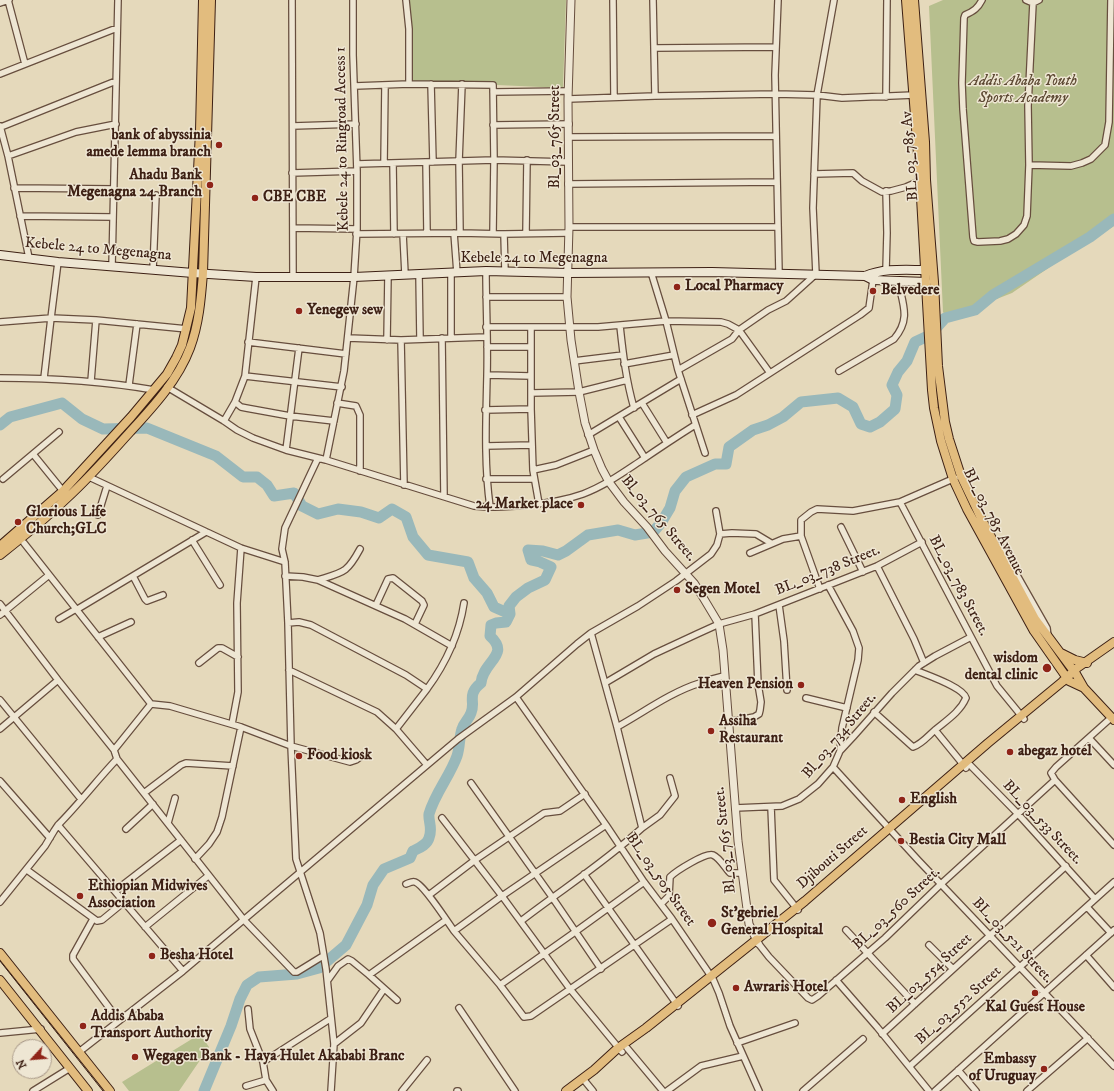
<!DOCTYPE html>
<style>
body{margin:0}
#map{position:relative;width:1114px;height:1091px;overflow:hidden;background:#e5d9bb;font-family:"IM FELL DW Pica",serif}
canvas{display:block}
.north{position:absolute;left:12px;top:1039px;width:40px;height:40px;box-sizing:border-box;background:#eee6d3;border:1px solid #a79787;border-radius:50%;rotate:244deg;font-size:11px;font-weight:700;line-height:16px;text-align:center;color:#3d2014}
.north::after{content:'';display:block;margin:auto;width:14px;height:18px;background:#8f2418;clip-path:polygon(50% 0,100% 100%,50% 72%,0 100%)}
</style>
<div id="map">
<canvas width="1114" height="1091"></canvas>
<div class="north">N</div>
</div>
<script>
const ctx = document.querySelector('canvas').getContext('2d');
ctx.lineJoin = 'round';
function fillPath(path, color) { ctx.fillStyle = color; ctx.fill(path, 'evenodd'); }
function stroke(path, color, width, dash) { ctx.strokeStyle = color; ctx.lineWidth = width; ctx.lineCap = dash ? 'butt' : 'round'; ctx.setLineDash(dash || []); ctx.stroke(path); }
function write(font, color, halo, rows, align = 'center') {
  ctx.font = font + ' "IM FELL DW Pica",serif'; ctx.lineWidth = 3; ctx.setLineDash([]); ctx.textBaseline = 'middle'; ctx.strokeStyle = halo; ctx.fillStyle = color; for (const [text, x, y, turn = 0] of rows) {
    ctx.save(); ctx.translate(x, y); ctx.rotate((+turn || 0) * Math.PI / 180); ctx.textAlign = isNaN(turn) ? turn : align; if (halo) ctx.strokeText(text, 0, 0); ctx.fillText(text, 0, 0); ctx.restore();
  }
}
fillPath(new Path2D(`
 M404,0h162l-3,88 -154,-7z
 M943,0h171v226l-51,32 -51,35 -23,9 -17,10 -26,4 -3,-4 -14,-306z
 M200,1034l9,13 -30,44h-50l-7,-9z`), '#b7bf8e');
stroke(new Path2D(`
 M0,425l10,-8 52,-14 20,16 21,10 44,-1 69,28 27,21h14l10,8 7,11 20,-3 8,13 16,8 20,-5 23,3 18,6 13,-9 14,8 7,20 15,18 40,7 6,16 13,15 7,14 16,7
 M204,1091l27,-65 9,-27 7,-14 12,-8 38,-3 22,-6 27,-23 21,-40 6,-20 11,-16 26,-11 3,-7c6,-3 14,-6 16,-13 4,-10 -1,-17 0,-24 6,-21 21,-38 28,-58 3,-9 2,-18 5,-27 2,-7 7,-10 9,-16 5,-11 -5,-18 10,-30 2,-22 30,-28 9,-47l1,-11 5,-2 10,-1 4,-8 -1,-8 7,-9 12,-9 17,-8 6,-13 -11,-5 -9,-2 -3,-10 15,1 15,4 8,-4 22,-16 30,-5 17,5 18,-3 8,-9 9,-15 5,-17 11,-14 29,-13h11l3,-17 24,-17 15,-5 15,-8 18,-15 37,-4 15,9 8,17 9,3 10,-5 15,-13 2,-14 -5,-10 6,-13 9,-11 8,-19 15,-7 15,-17 30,-8 18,-15 97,-58 24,-18`), '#99b8ba', 11);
const minor = new Path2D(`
 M8,0l17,64
 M292,0l1,277
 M406,0l3,29v55
 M613,0l1,97
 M653,0l2,96
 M778,0l-3,75 4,198
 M982,0c-4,8 -8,11 -17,15l-1,3 -2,65 1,26 10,128 1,4 4,1 22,-1 8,-2 8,-5 8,-9 3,-9 2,-51 -1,-59 5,-103
 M1026,0l7,3 6,-3
 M0,3l9,-3
 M655,48l120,-1
 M0,74l117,-46
 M431,84l2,78
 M355,86l54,-2 84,1 1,75 -1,73
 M493,92l75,-1
 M886,97l1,-97
 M568,99l87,-3 121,-2 41,1 25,3 72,-3
 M493,125l76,-1
 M0,126l8,30 21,102
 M293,126l63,-2
 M1,127l115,-46
 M569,137l207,-1
 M8,156l68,-24 40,-8
 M426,162l1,71
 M384,163l1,-78
 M393,163l1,71
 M357,164l137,-4 74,2
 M1029,165l42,1 11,-3 9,-4 14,-14 4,-23 2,-122
 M292,173l65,-2
 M814,174l39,-1 9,8 20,11 9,-1 15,-4 16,-7
 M568,184l209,-2
 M14,188l99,1
 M886,191l1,42 -1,37
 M20,216l92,1
 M569,227h209
 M293,228l64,1
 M454,233l3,40
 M460,233l-1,-72 3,-77
 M526,233l1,-73
 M356,234l104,-1 44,1 64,-1
 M403,234l2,40
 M504,234l1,38
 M112,266l6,-266
 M153,270l3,-75
 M486,271c0,35 2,70 1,105 -1,44 -3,87 3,131
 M651,272l15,49 12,49 27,83
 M419,274l1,65
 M451,274v64
 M486,297h81
 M0,322l51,-4 7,-56
 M620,326c3,28 6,54 14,82
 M486,327h112l68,-6 55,1 7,2 11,6 31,43
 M348,338l53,2 85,-3
 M442,338l2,158
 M387,340l1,-65
 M401,340l3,145
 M248,342l98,12
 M487,347h43
 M574,361l49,-6
 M624,364l50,-9
 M678,370l54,-31 7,-9 13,-9 16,-11 18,-9 30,-27 -3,-66 4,-113 17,-95
 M839,371l55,-32c17,-20 9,-34 4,-58
 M487,375l44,1
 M245,376l97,11
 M0,378c52,0 103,3 154,12
 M44,378l7,-60 45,2 91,9
 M91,381l5,-61
 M129,385l8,-61
 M167,387l57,34 13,9 16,8 33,12 40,10 148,46c31,3 81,-2 109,-12 21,-8 38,-20 56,-32 19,-13 37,-25 56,-37
 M531,393l48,-1 48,-12
 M235,402l6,5 5,1 44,8 44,5
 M337,403l19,3 4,9v56
 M642,403l25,40
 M531,409v-81
 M485,410l46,-1 2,61 6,34
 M692,415l44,-20 124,-80 9,-7 4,-28
 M619,417l26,41
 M224,421l11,-19 10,-26 11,-99
 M588,435l93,-56
 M486,446l46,-1
 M286,450l13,-102
 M33,454l30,37
 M318,458l-33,70 -3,21 3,13 3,61 3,123 5,113 24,74 6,36 8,75 -3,47
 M326,460l18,-89 10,-94 3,-48v-58l-4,-116v-55
 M533,470l23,-5 38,-15
 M89,477l152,71 44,14
 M3,479l56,-47
 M486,479h48
 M900,502l97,184 27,33
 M98,515l9,-29
 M841,527l22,45
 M720,534l12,-1 24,1 15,9
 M192,540l28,45
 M24,543l127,161 19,2 71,21 50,19 59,16 6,-2 7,-5
 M1001,547l46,81 1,8
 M750,553l33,-14 18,-3
 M877,566l37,73 10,24
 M133,576l12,23 2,2 16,-6
 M285,576l18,1 15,3 87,39 47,27
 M318,580c26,-8 29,-7 42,-31
 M828,585l25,46 6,17 -1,12 -16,68 -2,23
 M820,589l-19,-53v-16l10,-8 6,-3 36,2 47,-9 55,-24
 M0,604l58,76 56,70 3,9 127,161 50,52h3l26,-16
 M376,605l12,-26 5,-1 29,23 2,4 -9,19
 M779,605l5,36 3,49
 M76,610l130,-78
 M0,615l49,-40
 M59,619l17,-10
 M288,623l11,-1 12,3 95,50 21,14c19,-26 32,-53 37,-86
 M98,637l33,-15
 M199,663l19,-15h4l16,9
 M289,670l88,42 19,17 31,36
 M605,683l49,-29 43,-20 22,-10 36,-10 122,-48 45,-24
 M516,697l90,128 38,57 28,37 41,60 6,14 11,33 29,65
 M806,698l41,10
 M0,700l81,99
 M874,712l39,35c9,-3 15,-11 22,-17 12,-10 25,-18 31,-32 -3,-11 -39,-23 -51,-28
 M1112,717l-56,50 -5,6 4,7 59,65
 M728,722l26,-5 5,-3 1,-4 1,-8 -3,-18 -3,-70
 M232,724l6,-32 -1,-89 4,-55
 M617,727c27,-15 54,-35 83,-44 8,-3 16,-5 24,-7
 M0,729l58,-49
 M396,729l31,-40
 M935,730l31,38
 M1089,738l25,27
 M114,750l37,-46
 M117,759c-20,21 -38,45 -59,66l125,146
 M970,765l48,49 77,85
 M833,767l85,93 196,206
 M0,781l50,57
 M471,783l81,114 49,72
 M144,793l37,-28 5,-2 47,3
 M771,807l3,73 24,30
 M735,808l47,-2 17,-7 19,-15 15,-17 7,-16 13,-14 39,-44 27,-27 16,-10 36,-19
 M442,818l60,78 -48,35 46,54 24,32 7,-1 141,-97
 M168,823l7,-25
 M606,825l-104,71 68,93 52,63
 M642,828l18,-13 15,-19 -5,-18
 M126,829l27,-25
 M195,859l14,-15 8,-12 5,-15 19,-90
 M27,870l70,51 5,-1 22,-18
 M584,874l94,132
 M406,884c3,-1 6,-3 9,-2 9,3 32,39 39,49
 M115,891l66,-51
 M429,895l46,-35 69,-47 16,-2 25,-17
 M0,902l45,-56 9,-15 4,-6
 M661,904l8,-8 1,-19c6,-6 36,-25 43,-22 7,3 12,13 17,18h12
 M1087,907l24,26
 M93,919l-20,36v4l46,62
 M521,921c40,-31 83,-58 121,-93l-25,-101 -26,-94
 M145,927l63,-51
 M846,930l69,74
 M758,943l11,14 39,41 4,2 6,-4 67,-58 56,-54 114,-104
 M929,945l24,24
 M1086,955l28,32
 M328,980l10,-14 10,-7 4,2 17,14
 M836,980l41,47 52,64
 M500,985l75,-53 69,-50
 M397,1000l-28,-25 77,-55
 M459,1008l56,83
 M248,1009l2,20 13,33 3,18 7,11
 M0,1033l41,-4
 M882,1034l184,-168
 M737,1043l58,-20
 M334,1044l27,-21 23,-34
 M627,1048l36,43
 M79,1052l104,-81 275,-232 58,-42 61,-53 14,-11 47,-27 38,-25 35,-27 6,-9 3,-11 -4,-23
 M263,1062l67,-43
 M910,1066l204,-184
 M958,1070l18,21
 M584,1080l9,11
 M246,1086l20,-6
 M33,1091l37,-23
 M402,1091l25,-31
 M457,1091h1
 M667,1091l34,-25 42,-10
 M803,1091l60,-52
 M935,1091l179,-161
 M1027,1091l61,-53`);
const tertiary = new Path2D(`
 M571,0l-3,99 1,128 -2,70 4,43 8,52 6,31 9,27 8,19 7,13 15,20 23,25 18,24 29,32 7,11 18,30 4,26 15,191 11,83 9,19`);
const secondary = new Path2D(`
 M0,255l58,7 135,11 63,4h98l132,-6 82,2 144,-1 153,4c19,-8 40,-6 60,-6
 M865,276l8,4 53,2`);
const primary = new Path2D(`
 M906,0l14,180 12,210 2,18 7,33 12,38 14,30 67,122 35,50 15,7
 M914,0l11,142 1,38 8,102 4,84 7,56 4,17 12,37 21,44 53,99 41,55 8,14 30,32
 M0,546l63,-55 68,-74 36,-43 9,-16 6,-13 9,-37 9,-177 3,-131
 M0,555c23,-18 46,-37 67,-57 23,-21 43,-44 63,-66 23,-25 48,-52 60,-84 9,-24 11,-50 13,-75l8,-273
 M1061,653l14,7 12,3
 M0,953l110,138
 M0,980l88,111
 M566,1091l28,-21 24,-22 28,-20 159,-127 183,-158 74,-61 15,-14 37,-26`);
stroke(minor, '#674e3e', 8);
stroke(tertiary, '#674e3e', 9);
stroke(secondary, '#3d2014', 10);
stroke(primary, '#3d2014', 10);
stroke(minor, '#eee6d3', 5.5);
stroke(tertiary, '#eee6d3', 7);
stroke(secondary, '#eee6d3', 8);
stroke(primary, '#e2bc7e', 8);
stroke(new Path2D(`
 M0,961l103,130`), '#3d2014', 1);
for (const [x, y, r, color] of [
 [219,145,4,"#8f2418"],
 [210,185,4,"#8f2418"],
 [255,198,4,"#8f2418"],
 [677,287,4,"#8f2418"],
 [873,291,4,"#8f2418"],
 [299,311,4,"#8f2418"],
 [581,505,4,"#8f2418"],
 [18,522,4,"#8f2418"],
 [677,590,4,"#8f2418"],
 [1047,668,5,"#8f2418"],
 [801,685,4,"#8f2418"],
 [711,731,4,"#8f2418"],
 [1010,752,4,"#8f2418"],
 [299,756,4,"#8f2418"],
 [902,800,4,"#8f2418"],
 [901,841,4,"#8f2418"],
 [80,896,4,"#8f2418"],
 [712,923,5,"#8f2418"],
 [152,956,4,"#8f2418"],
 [736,988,4,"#8f2418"],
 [1035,993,4,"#8f2418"],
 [83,1026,4,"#8f2418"],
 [135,1057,4,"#8f2418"],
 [1044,1069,4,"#8f2418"]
]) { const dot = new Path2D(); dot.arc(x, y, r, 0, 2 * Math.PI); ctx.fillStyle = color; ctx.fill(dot); stroke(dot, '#eee6d3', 1.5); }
write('italic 15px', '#5c4832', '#eee6d3', [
 ["Addis Ababa Youth",1023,82],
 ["Sports Academy",1023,99]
]);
write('bold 15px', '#3d2014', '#eee6d3', [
 ["bank of abyssinia",211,136,"right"],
 ["amede lemma branch",211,153,"right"],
 ["Ahadu Bank",202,176,"right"],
 ["Megenagna 24 Branch",202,193,"right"],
 ["CBE CBE",263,198],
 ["Local Pharmacy",685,287],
 ["Belvedere",881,291],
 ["Yenegew sew",307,311],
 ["24 Market place",573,505,"right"],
 ["Glorious Life",26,513],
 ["Church;GLC",26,530],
 ["Segen Motel",685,590],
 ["wisdom",1038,659,"right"],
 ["dental clinic",1038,676,"right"],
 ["Heaven Pension",793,685,"right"],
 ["Assiha",719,722],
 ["Restaurant",719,739],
 ["abegaz hotel",1018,752],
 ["Food kiosk",307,756],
 ["English",910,800],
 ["Bestia City Mall",909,841],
 ["Ethiopian Midwives",88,887],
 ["Association",88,904],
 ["St'gebriel",721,914],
 ["General Hospital",721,931],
 ["Besha Hotel",160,956],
 ["Awraris Hotel",744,988],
 ["Kal Guest House",1035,1008,"center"],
 ["Addis Ababa",91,1017],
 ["Transport Authority",91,1034],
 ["Wegagen Bank - Haya Hulet Akababi Branc",143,1057],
 ["Embassy",1036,1060,"right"],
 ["of Uruguay",1036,1077,"right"]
], 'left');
write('15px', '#3d2014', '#eee6d3', [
 ["Bl_03_765 Street",556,137,-90],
 ["Kebele 24 to Ringroad Access 1",343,139,-91],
 ["BL_03_785 Av",911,156,-94],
 ["Kebele 24 to Megenagna",98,250,5],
 ["Kebele 24 to Megenagna",534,259],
 ["Bl_03_765 Street.",658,519,50],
 ["BL_03_785 Avenue",993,522,63],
 ["BL_03_738 Street.",828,571,-22],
 ["BL_03_783 Street.",958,586,62],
 ["Bl_03_734 Street.",840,736,-50],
 ["BL_03_533 Street.",1042,823,47],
 ["Bl_03_765 Street.",726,840,-96],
 ["Djibouti Street",833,858,-41],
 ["BL_03_505 Street",660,880,55],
 ["BL_03_560 Street.",897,909,-43],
 ["BL_03_521 Street.",1012,941,47],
 ["BL_03_554 Street",930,974,-43],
 ["BL_03_552 Street",959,1006,-42]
]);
</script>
